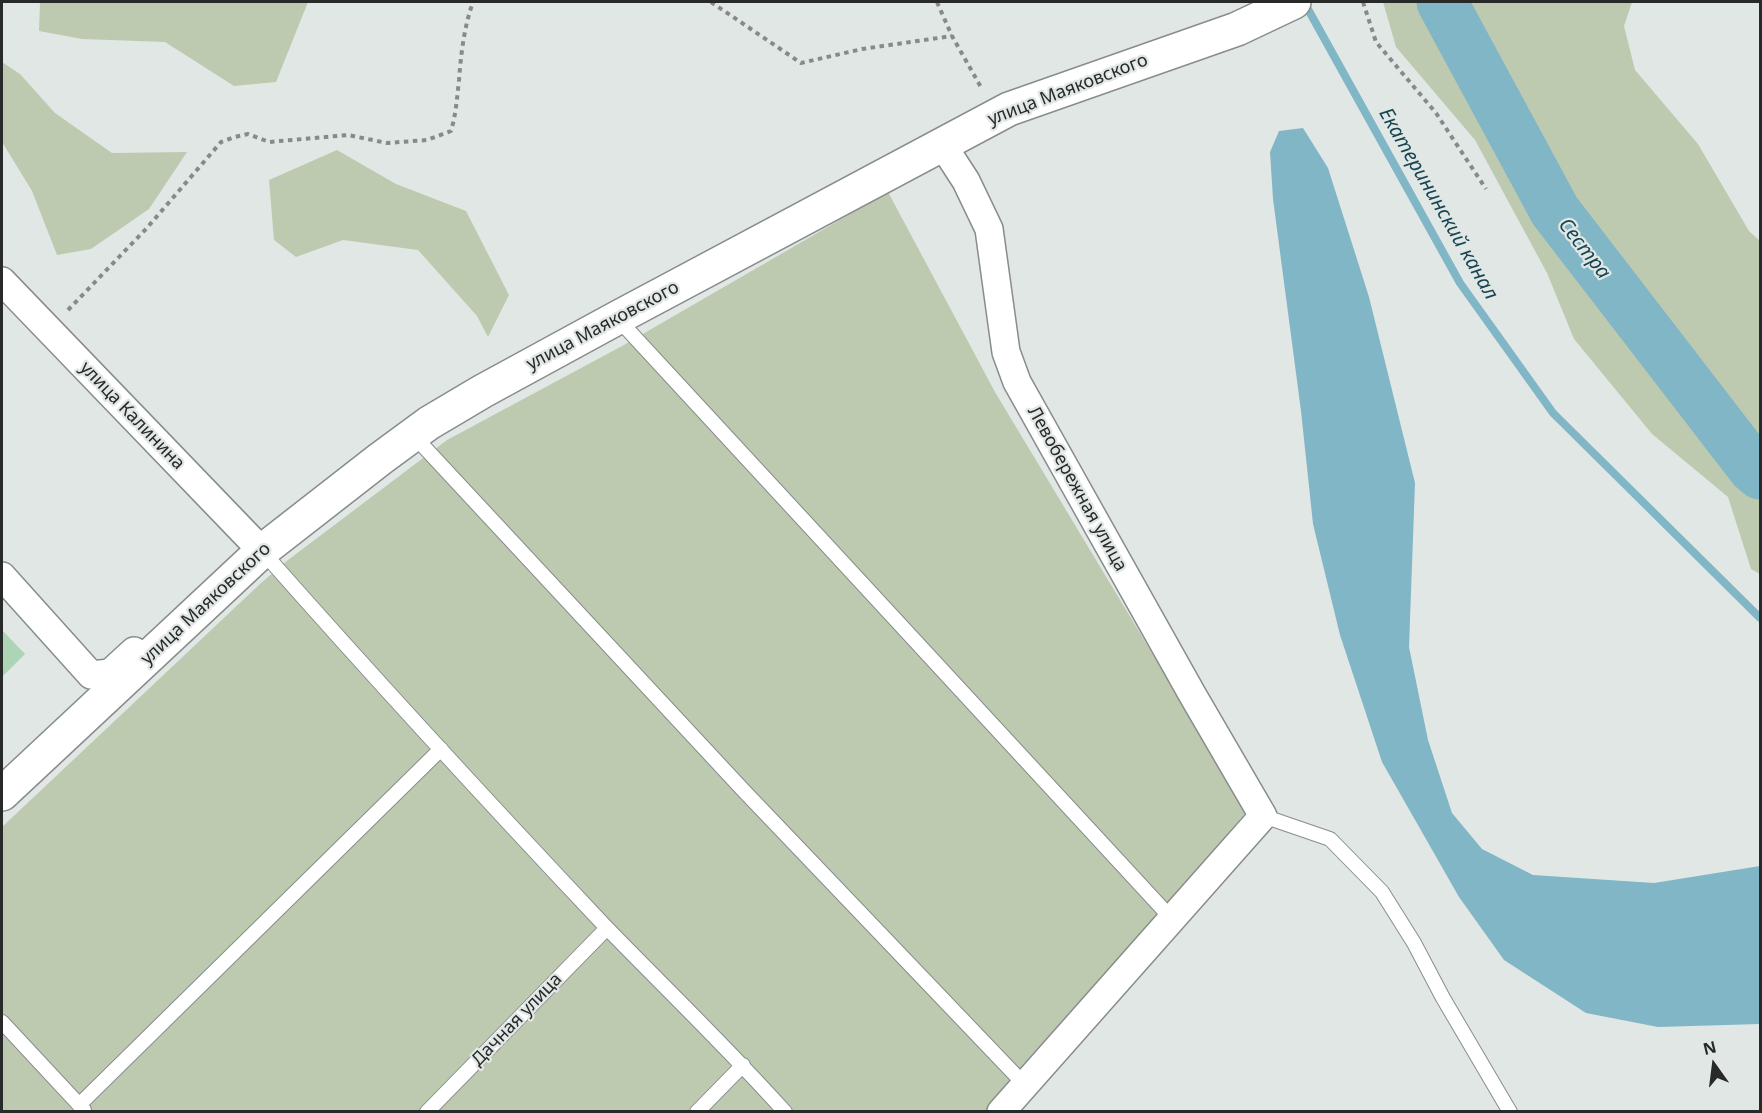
<!DOCTYPE html>
<meta charset="utf-8">
<style>
body{margin:0}
#map{position:relative;width:1762px;height:1113px;overflow:hidden;background:#e1e7e5;font-family:"Noto Sans",sans-serif}
canvas{display:block}
.frame{position:absolute;inset:0;border:3px solid #282a29;pointer-events:none}
.north{position:absolute;left:1684px;top:1035px;width:60px;height:60px;-webkit-text-stroke:4px #e1e7e5;paint-order:stroke;rotate:346deg;font-size:16px;font-weight:700;line-height:24px;text-align:center;color:#282a29}
.north::after{content:'';display:block;margin:auto;width:21px;height:27px;background:#282a29;clip-path:polygon(50% 0,100% 100%,50% 72%,0 100%)}
</style>
<div id="map">
<canvas width="1762" height="1113"></canvas>
<div class="frame"></div>
<div class="north">N</div>
</div>
<script>
const ctx = document.querySelector('canvas').getContext('2d');
ctx.lineJoin = 'round';
function fillPath(path, color) { ctx.fillStyle = color; ctx.fill(path, 'evenodd'); }
function stroke(path, color, width, dash) { ctx.strokeStyle = color; ctx.lineWidth = width; ctx.lineCap = dash ? 'butt' : 'round'; ctx.setLineDash(dash || []); ctx.stroke(path); }
function write(font, color, halo, rows, align = 'center') {
  ctx.font = font + ' "Noto Sans",sans-serif'; ctx.lineWidth = 4.5; ctx.setLineDash([]); ctx.textBaseline = 'middle'; ctx.strokeStyle = halo; ctx.fillStyle = color; for (const [text, x, y, turn = 0] of rows) {
    ctx.save(); ctx.translate(x, y); ctx.rotate((+turn || 0) * Math.PI / 180); ctx.textAlign = isNaN(turn) ? turn : align; if (halo) ctx.strokeText(text, 0, 0); ctx.fillText(text, 0, 0); ctx.restore();
  }
}
fillPath(new Path2D(`
 M40,2h268l-32,80 -42,4 -69,-44 -83,-3 -43,-8z
 M1383,2h249l-8,24 11,44 63,74 51,87 11,10v333l-9,-5 -23,-72 -76,-63 -78,-95 -27,-66 -72,-133 -79,-93z
 M2,62l18,12 35,39 57,40 75,-1 -38,57 -58,40 -34,6 -25,-64 -30,-49z
 M337,150l59,34 70,27 43,84 -21,42 -11,-21 -59,-66 -75,-10 -47,17 -22,-17 -5,-60z
 M888,192l107,200 252,419 -259,300h-986v-284l259,-244 27,-23 159,-120 175,-94z`), '#becab0');
fillPath(new Path2D(`
 M1303,128l25,40 41,129 46,186 -6,164 19,93 24,73 30,36 51,26 121,8 106,-17v158l-102,3 -72,-14 -82,-53 -45,-63 -77,-135 -42,-127 -27,-111 -12,-113 -28,-212 -3,-47 9,-21z`), '#81b6c6');
stroke(new Path2D(`
 M1304,2l156,281 93,130 207,205`), '#81b6c6', 8);
stroke(new Path2D(`
 M1442,2l113,209 198,257 7,6`), '#81b6c6', 51);
fillPath(new Path2D(`
 M2,630l23,24 -23,23z`), '#add4b5');
const lane = new Path2D(`
 M617,318l555,601
 M413,435l331,356 280,293
 M262,551c112,127 227,252 343,375 60,62 122,121 180,186
 M1263,816l67,23 52,53 32,51 29,55 67,114
 M2,1022l82,88
 M79,1105l362,-356
 M427,1112l180,-184
 M697,1112l46,-47`);
const street = new Path2D(`
 M942,144l24,37 23,48 17,123 11,30 175,312 71,122 -262,296
 M2,281l260,270
 M2,576l89,99 19,-2 24,-22`);
const secondary = new Path2D(`
 M2,794l260,-243 118,-92 49,-36 54,-32 134,-73 392,-209 228,-80 57,-27`);
stroke(lane, '#888d8b', 16);
stroke(street, '#888d8b', 30);
stroke(secondary, '#888d8b', 36);
stroke(new Path2D(`
 M711,2l90,61 61,-14 90,-13
 M937,2l15,34 30,53
 M1363,2l13,40 60,71 50,76
 M68,310l78,-81 75,-87 14,-5 13,-3 21,8 79,-7 39,8 40,-3 24,-9c5,-17 6,-33 8,-51 2,-26 5,-53 14,-78`), '#868a89', 4, [4.5, 4.5]);
stroke(lane, '#fff', 14);
stroke(street, '#fff', 27);
stroke(secondary, '#fff', 33);
write('18px', '#282a29', '#e1e7e5', [
 ["улица Маяковского",1068,90,-21],
 ["улица Маяковского",603,326,-28],
 ["улица Калинина",132,416,46],
 ["Левобережная улица",1077,489,61],
 ["улица Маяковского",206,604,-43],
 ["Дачная улица",517,1020,-46]
]);
write('italic 20px', '#174552', '#e1e7e5', [
 ["Екатерининский канал",1438,204,60],
 ["Сестра",1584,249,52]
]);
</script>
